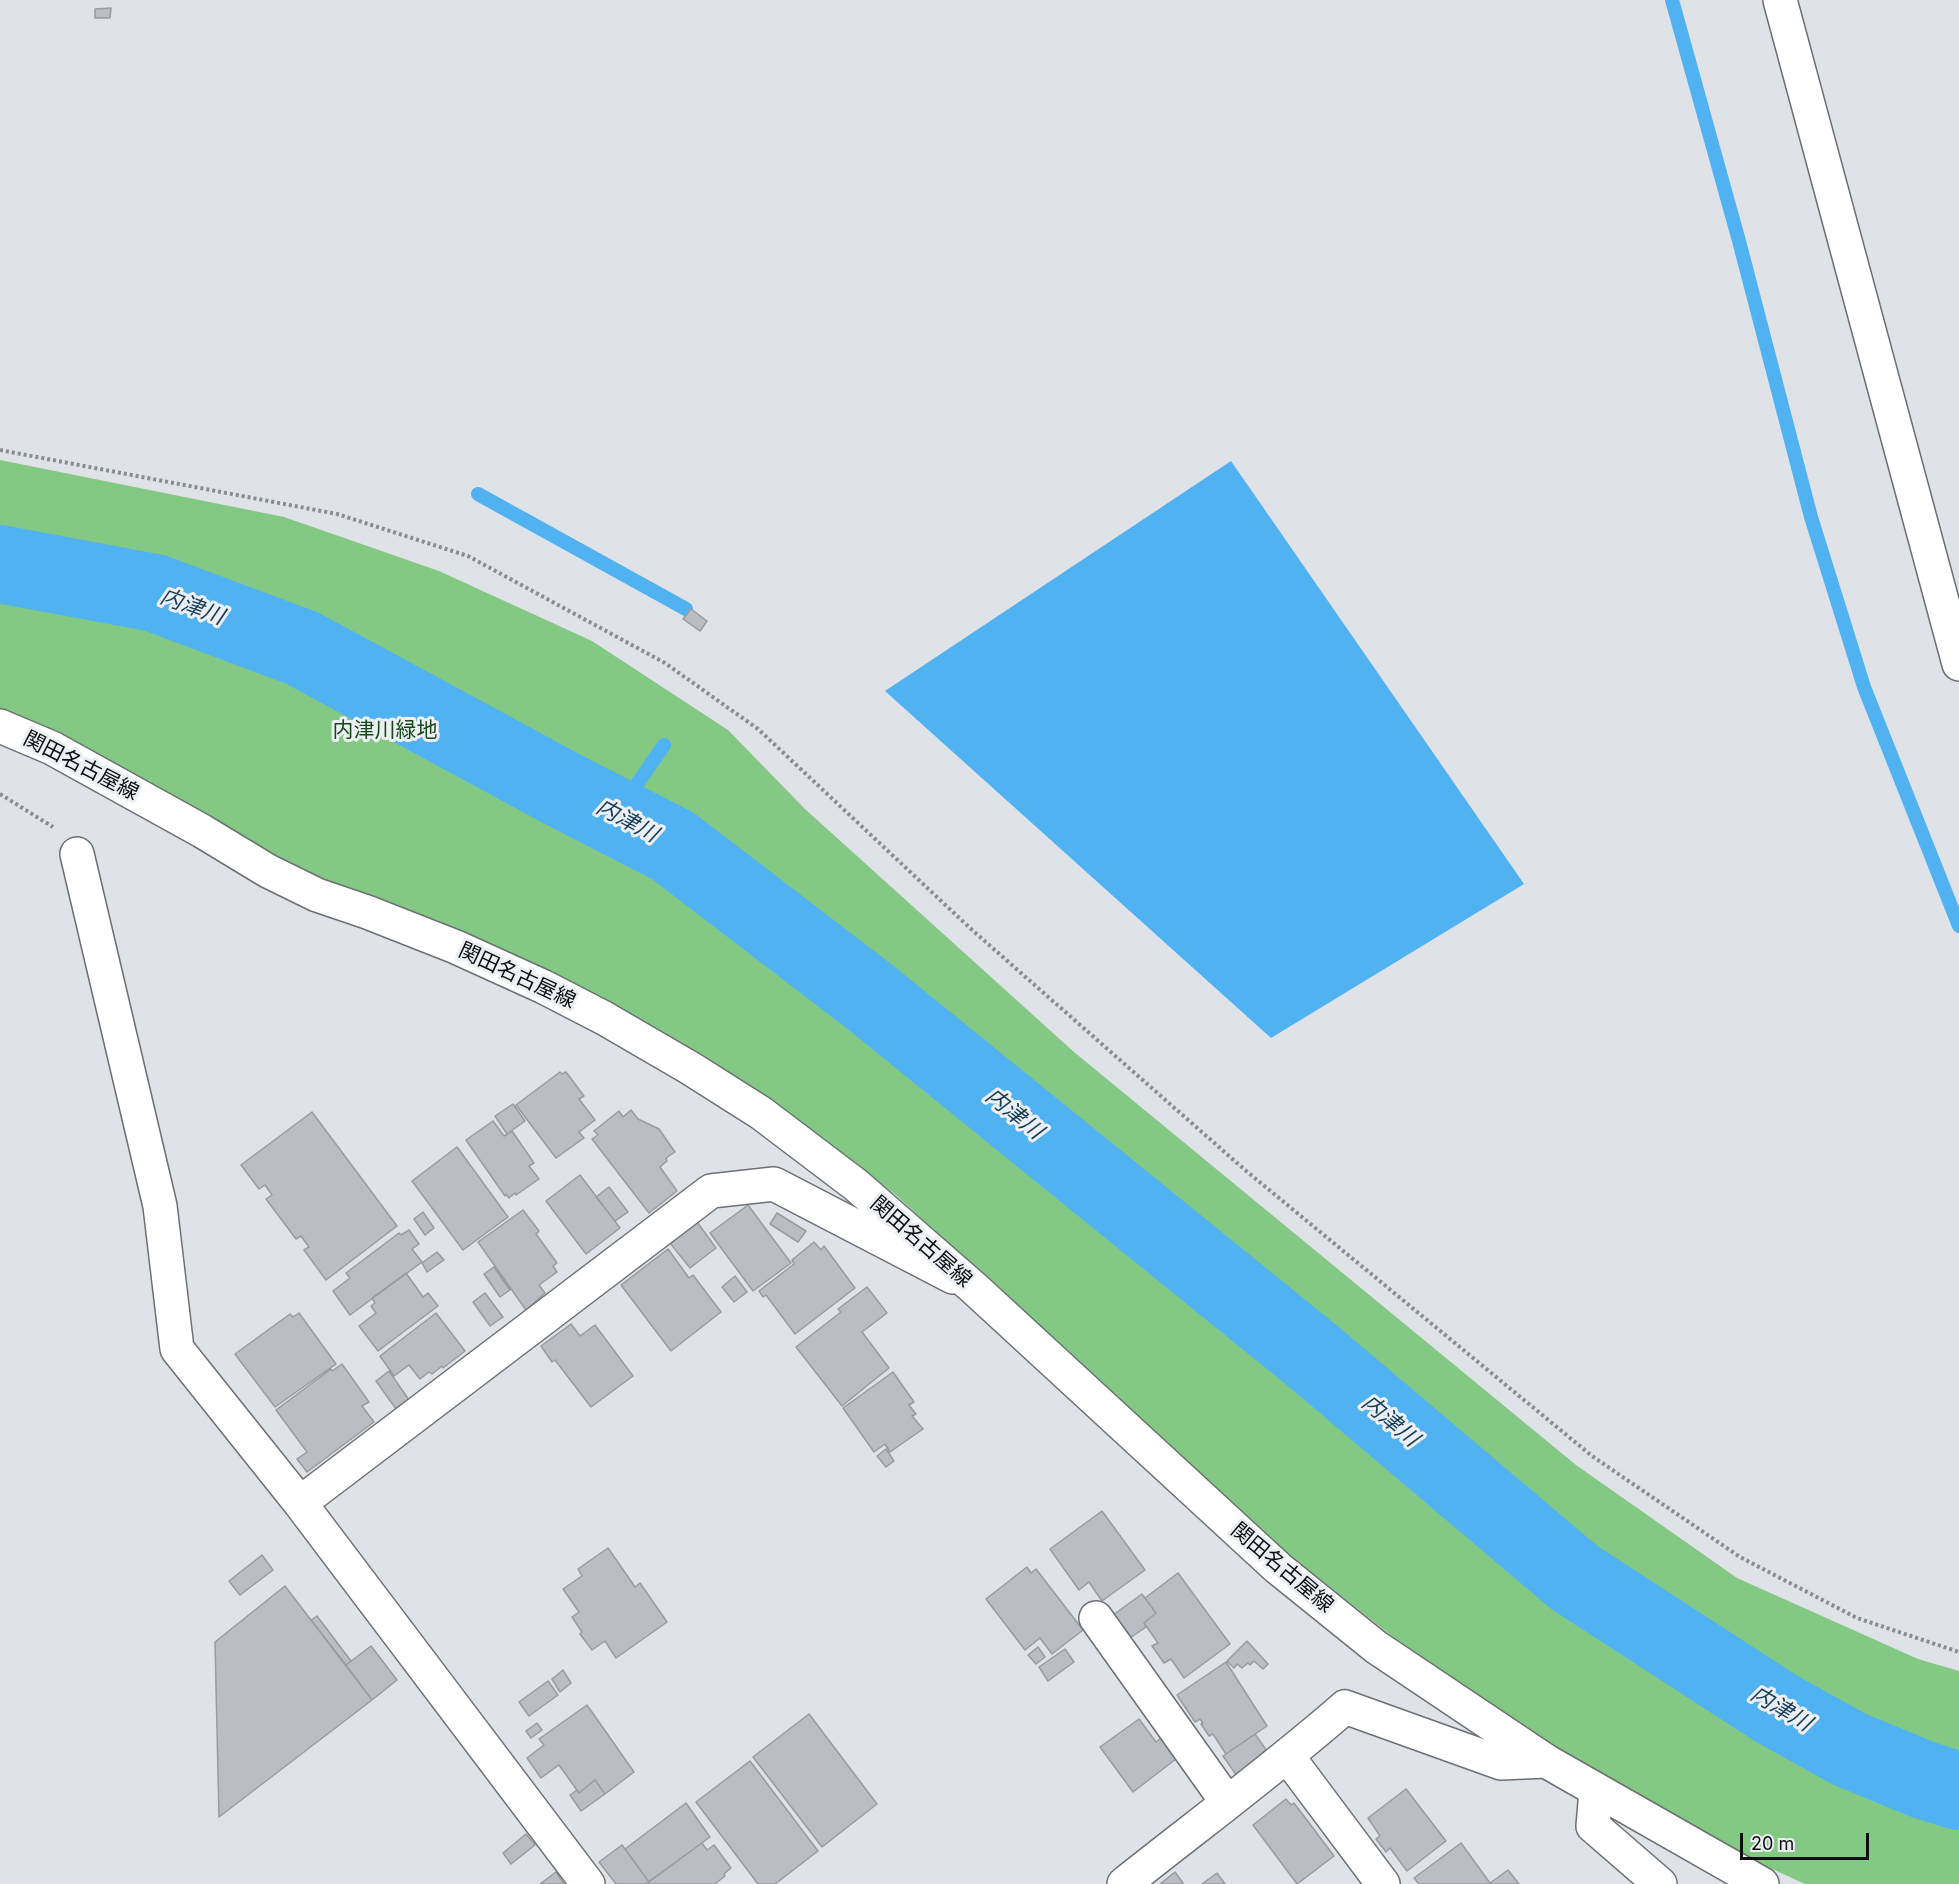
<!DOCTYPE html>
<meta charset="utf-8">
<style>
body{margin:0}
#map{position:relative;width:1959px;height:1884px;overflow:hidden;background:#dfe2e6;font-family:Inter,sans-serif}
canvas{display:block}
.scale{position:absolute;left:1740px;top:1833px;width:129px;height:27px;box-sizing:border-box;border:3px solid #0d0e0f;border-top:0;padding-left:8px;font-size:18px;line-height:21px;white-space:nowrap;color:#0d0e0f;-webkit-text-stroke:4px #eceff3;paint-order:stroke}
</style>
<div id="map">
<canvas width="1959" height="1884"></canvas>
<div class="scale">20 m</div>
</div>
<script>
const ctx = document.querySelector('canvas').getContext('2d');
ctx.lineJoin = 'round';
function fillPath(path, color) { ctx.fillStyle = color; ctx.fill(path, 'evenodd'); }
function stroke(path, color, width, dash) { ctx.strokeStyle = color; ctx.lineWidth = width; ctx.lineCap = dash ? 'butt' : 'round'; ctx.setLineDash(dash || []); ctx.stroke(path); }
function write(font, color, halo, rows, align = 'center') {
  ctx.font = font + ' Inter,"Noto Sans JP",sans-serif'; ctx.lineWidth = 6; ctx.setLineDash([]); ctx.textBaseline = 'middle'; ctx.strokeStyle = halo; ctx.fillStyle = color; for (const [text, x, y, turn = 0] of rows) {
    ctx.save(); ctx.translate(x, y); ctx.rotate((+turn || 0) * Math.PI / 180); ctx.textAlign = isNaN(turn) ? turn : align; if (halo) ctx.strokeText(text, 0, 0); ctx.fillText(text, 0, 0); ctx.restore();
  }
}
fillPath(new Path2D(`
 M0,460l284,57 155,54 153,70 136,89 77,79 269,243 502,413 161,113 181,81 41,12v213h-154l-61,-28 -188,-109 -164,-111 -134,-106 -362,-335 -106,-81 -216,-128 -260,-103 -314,-168z`), '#83c984');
fillPath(new Path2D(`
 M1231,461l293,423 -253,154 -386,-347z`), '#51b2f1');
stroke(new Path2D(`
 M1672,0l67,241 72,276 53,170 95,239
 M478,494l208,115
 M615,816l49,-71`), '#51b2f1', 14);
stroke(new Path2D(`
 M0,564l155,29 147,55 262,142 109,56 197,151 444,360 261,221 202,131 72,40 75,31 35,11`), '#51b2f1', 78);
const building = new Path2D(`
 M111,8l-1,10h-15v-9z
 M691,609l16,12 -7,10 -17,-12z
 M560,1072l2,2 4,-2 18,24 -5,3 16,21 -16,12 5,6 -28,20 -40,-53z
 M513,1104l12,17 -18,13 -12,-18z
 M631,1110l7,9 21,10 16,23 -9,6 1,3 -7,6 17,24 -28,22 -57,-74 6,-4 -4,-4 25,-20 4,6z
 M312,1112l85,114 -71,54 -22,-30 5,-3 -8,-11 -5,3 -30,-40 6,-4 -7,-10 -6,4 -18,-24z
 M493,1121l11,15 8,-5 22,32 -5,3 10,13 -23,16 -1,-2 -6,5 -3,-4 -1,2 -39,-56z
 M457,1147l51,70 -45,33 -51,-69z
 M580,1175l40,53 -34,26 -40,-53z
 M609,1187l19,25 -13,9 -19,-24z
 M748,1205l43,58 -38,28 -43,-58z
 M523,1210l16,21 -3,3 21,29 -4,3 4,6 -18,13 6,8 -19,17 -48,-68z
 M423,1212l11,16 -9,7 -11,-16z
 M777,1213l29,18 -8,11 -28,-18z
 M697,1222l19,26 -26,20 -20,-25z
 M409,1230l10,14 -7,5 10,13 -72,53 -17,-24 17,-13 -4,-5 53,-40 2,2z
 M814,1242l7,8 3,-4 31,42 -60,46 -29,-39 -3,2 -4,-6 35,-27 -2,-4z
 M668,1249l21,29 4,-3 28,37 -50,39 -50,-66z
 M437,1252l7,8 -17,12 -5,-9z
 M494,1267l16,23 -10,7 -16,-23z
 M406,1273l17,24 5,-4 10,13 -60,45 -19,-25 17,-13 -5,-7 4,-3 -3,-5z
 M735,1276l12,16 -13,10 -12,-15z
 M867,1287l20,26 -25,19 27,36 -47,38 -46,-59 45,-35 -3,-3z
 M485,1293l18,24 -13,9 -17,-24z
 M299,1313l37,51 -61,43 -40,-53 55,-40 3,3z
 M436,1313l29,38 -22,17 -1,-2 -10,8 -3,-2 -9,7 -11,-14 -15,11 -14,-20z
 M571,1324l9,12 15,-11 38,51 -42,31 -36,-47 -3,2 -11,-16z
 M342,1364l27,38 -7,4 12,16 -67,50 -10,-13 10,-7 -31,-42 55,-41 1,2z
 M389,1371l20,29 -13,9 -20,-28z
 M893,1372l21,30 -5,3 7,9 -4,2 11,13 -33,23 -5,-8 -11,8 -31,-44z
 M886,1449l8,12 -8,6 -9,-11z
 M1102,1511l43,59 -43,31 -13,-19 -10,8 -29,-41z
 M608,1548l27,39 5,-4 27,39 -51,36 -11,-17 -13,9 -12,-16 2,-2 -10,-15 7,-5 -16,-23 19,-13 -4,-7z
 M262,1555l11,15 -33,25 -11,-14z
 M1027,1567l4,6 5,-4 47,61 -31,24 -12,-16 -15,12 -39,-51z
 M1178,1573l52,71 -46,34 -13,-19 -7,4 -12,-17 6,-3 -14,-20 12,-10 -11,-15z
 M285,1586l87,114 -153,117 -4,-175z
 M1142,1594l14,19 -12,10 2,4 -16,11 -17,-23z
 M317,1616l34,45 -5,4 -35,-45z
 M1247,1641l21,23 -5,5 -9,-8 -4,4 -2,-2 -6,5 -5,-4 -3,4 -7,-7z
 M371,1646l26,34 -25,20 -26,-35z
 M1038,1647l7,10 -9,7 -8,-9z
 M1065,1649l9,13 -26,19 -9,-14z
 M1226,1662l41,64 -41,28 -13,-20 -4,2 -8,-12 2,-1 -3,-4 -5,3 -18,-27z
 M563,1670l8,13 -11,9 -8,-13z
 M548,1681l10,14 -29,21 -10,-14z
 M587,1705l47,67 -29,22 -10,-14 -16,13 -20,-28 -18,13 -14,-20 17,-13 -5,-6z
 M809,1714l68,90 -55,43 -69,-90z
 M1139,1719l17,23 5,-4 15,21 -43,33 -33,-45z
 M537,1723l5,7 -11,8 -5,-7z
 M1255,1734l14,20 -32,22 -14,-20z
 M750,1761l68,90 -43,33h-17l-62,-82z
 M595,1780l10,14 -24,17 -11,-16 7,-5 2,3z
 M1406,1789l40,52 -39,30 -17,-23 -4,4 -10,-13 4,-3 -12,-18z
 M1286,1799l5,6 3,-2 40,53 -37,28 -44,-59z
 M686,1803l24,34 -61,45 -24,-33z
 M526,1834l9,11 -24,19 -8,-11z
 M702,1843l5,7 7,-5 17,23 -7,6 1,2 -10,8h-66l-1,-2z
 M1461,1843l29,40 18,-13 11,14h-100l-5,-6z
 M622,1845l3,4 24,33 -4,2h-29l-17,-22z
 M556,1872l8,12h-24z
 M1175,1872l8,11 -2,1h-21z
 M1217,1873l8,11h-23z`);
fillPath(building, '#babdc1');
stroke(building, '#999b9f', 1.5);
const minor = new Path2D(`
 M1780,0l179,664
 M77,854l83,352 17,143 123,154 288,381
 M300,1503l411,-312 63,-7 179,93
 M1096,1618l131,184
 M1288,1757l95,127
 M1596,1791l-3,35 67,58
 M1124,1884c74,-59 150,-115 221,-177l156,56 45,-2`);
const primary = new Path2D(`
 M0,726l52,22 150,83 66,40 49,24 50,17 89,35 88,40 60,31 86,50 71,45 95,72 119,104 303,279 98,79 170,114 216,123`);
stroke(minor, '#6c6f73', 36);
stroke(primary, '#6c6f73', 36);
stroke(new Path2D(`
 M0,450l337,64 131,42 197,107 93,66 213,200 274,241 347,286 148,101 117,61 102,34
 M0,794l53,33`), '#8a8c8f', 4, [3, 3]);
stroke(minor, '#fff', 33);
stroke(primary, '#fff', 33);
write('21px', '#154919', '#eceff3', [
 ["内津川緑地",385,731]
]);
write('21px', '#0d0e0f', '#eceff3', [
 ["関田名古屋線",81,766,27],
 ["関田名古屋線",517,976,25],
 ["関田名古屋線",921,1242,41],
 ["関田名古屋線",1282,1568,40]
]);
write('italic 22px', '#143c56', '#eceff3', [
 ["内津川",192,607,20],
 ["内津川",627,821,28],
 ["内津川",1014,1114,39],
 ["内津川",1390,1421,40],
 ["内津川",1781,1709,31]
]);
</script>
